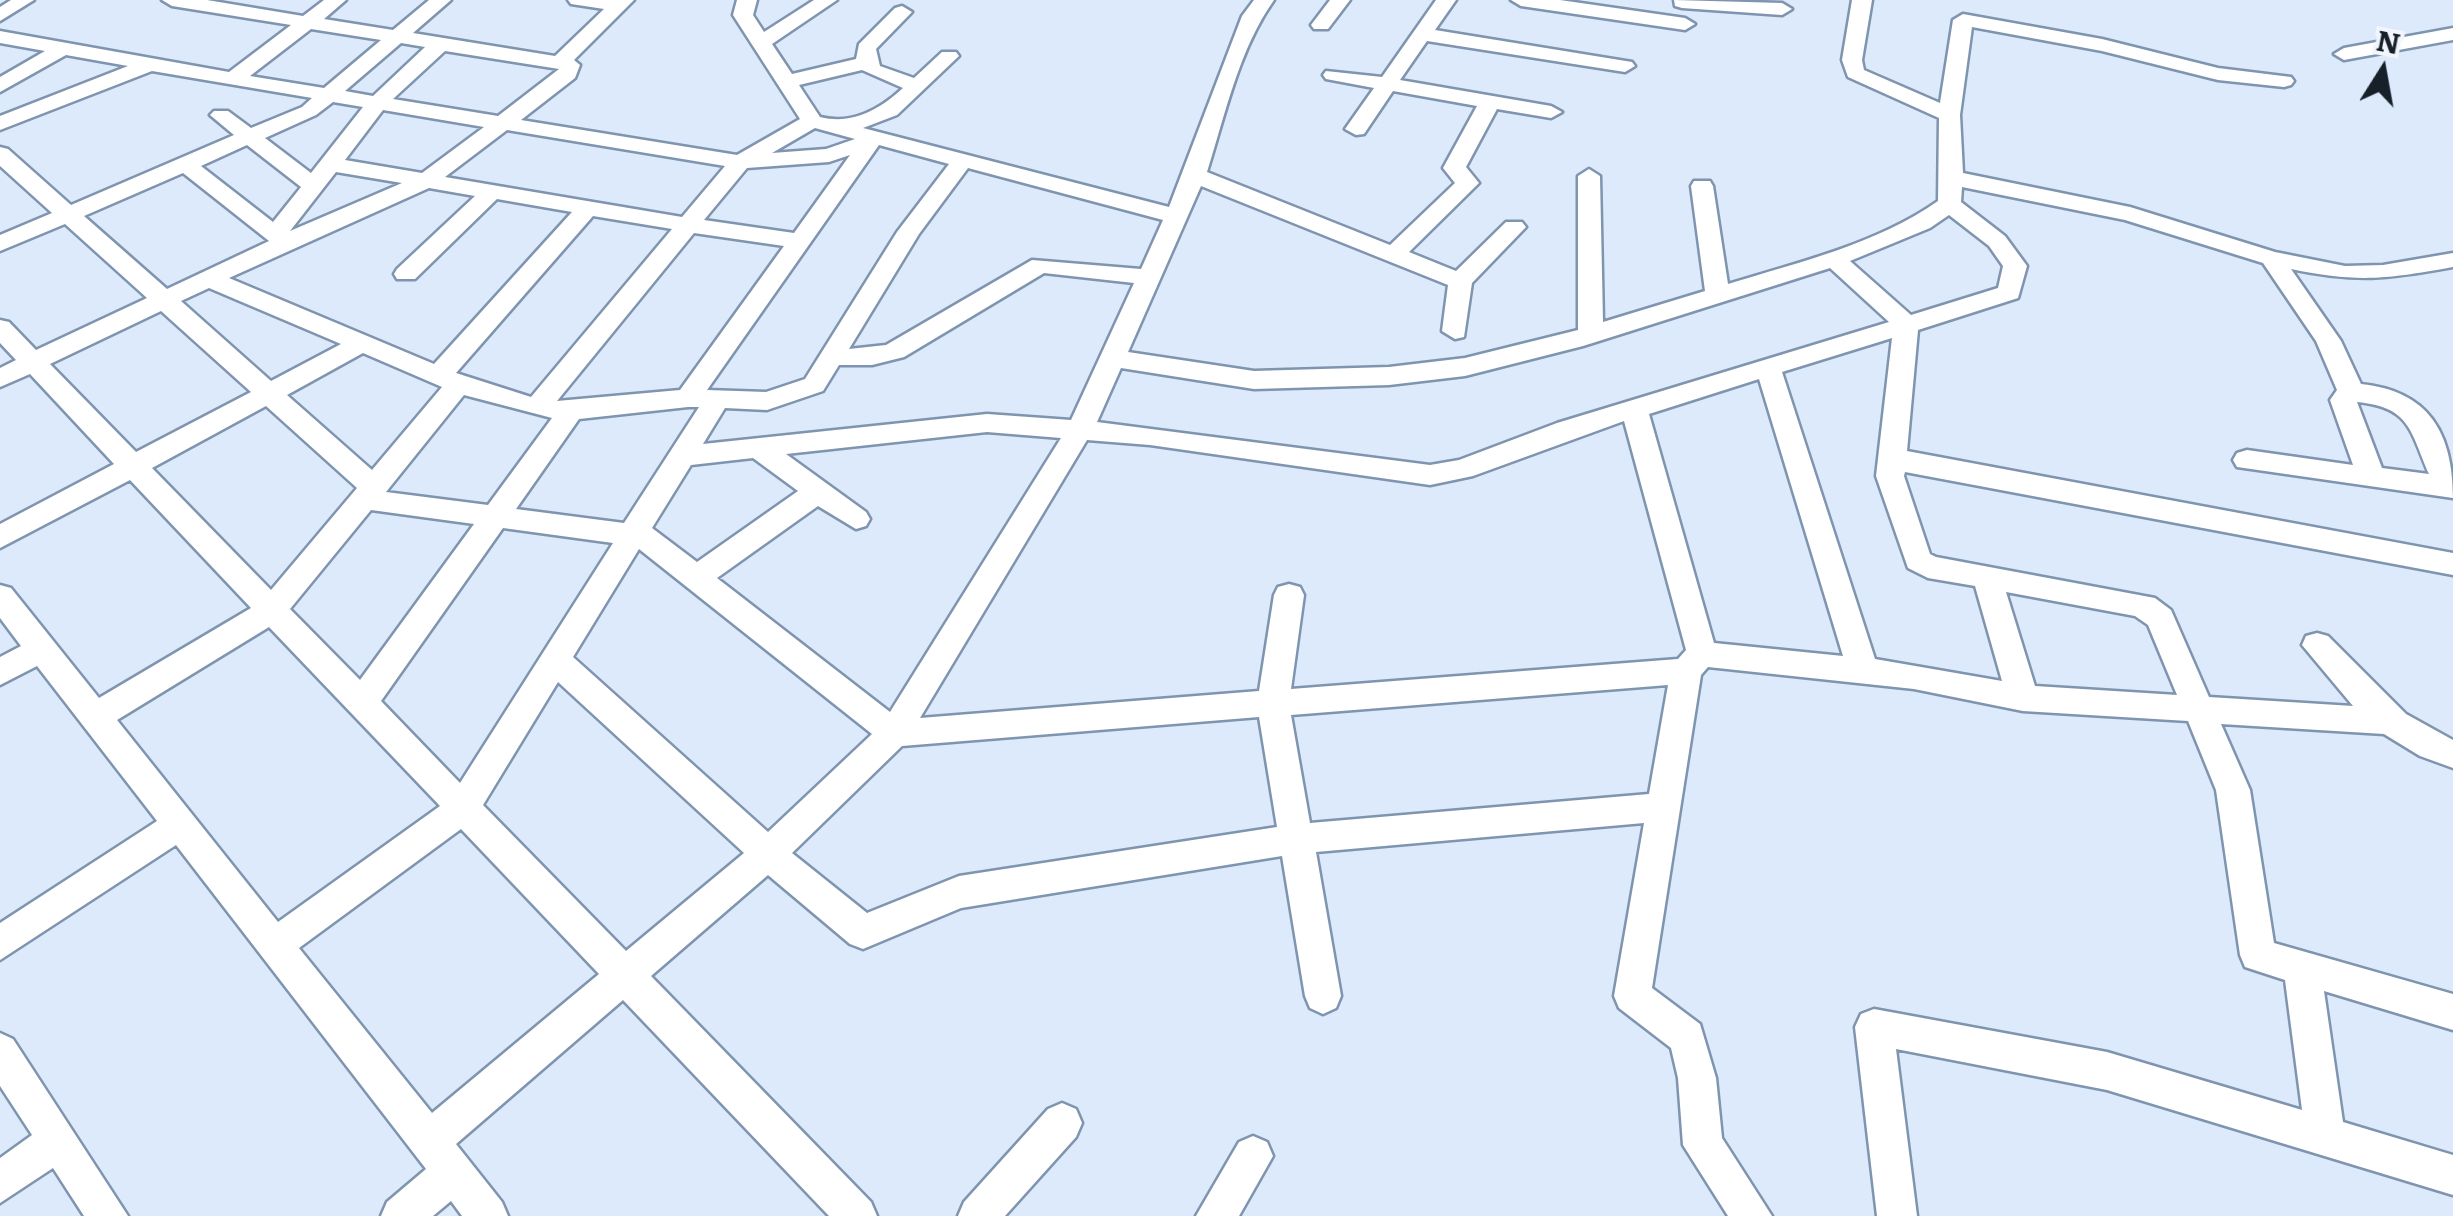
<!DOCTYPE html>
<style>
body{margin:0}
#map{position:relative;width:2453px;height:1216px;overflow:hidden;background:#dceafc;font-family:Literata,serif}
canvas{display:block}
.north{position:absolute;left:2333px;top:20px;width:100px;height:100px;-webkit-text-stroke:8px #f2f6fc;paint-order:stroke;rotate:11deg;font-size:28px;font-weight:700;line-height:40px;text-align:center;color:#171f29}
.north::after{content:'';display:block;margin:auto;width:35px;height:45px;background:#171f29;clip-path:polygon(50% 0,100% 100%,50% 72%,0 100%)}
</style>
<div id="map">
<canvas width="2453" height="1216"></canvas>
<div class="north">N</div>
</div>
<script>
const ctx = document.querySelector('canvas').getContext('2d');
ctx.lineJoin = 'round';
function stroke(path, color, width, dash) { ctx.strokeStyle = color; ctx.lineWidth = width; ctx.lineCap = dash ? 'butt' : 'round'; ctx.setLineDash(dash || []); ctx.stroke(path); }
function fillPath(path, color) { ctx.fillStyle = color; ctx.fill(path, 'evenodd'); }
const minor = new Path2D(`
 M11,0h23l-34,21v-14z
 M162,0h45l96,16 21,-16h22l-22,19 69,11 36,-30h22l-38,33 142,23 49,-47 -33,-5 -3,-4h66l-60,60 6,5 -5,13 -54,42 216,35 63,-36 -67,-104 4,-15h20l-4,15 11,17 50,-32h23l-65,44 20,30 64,-15 3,-15 36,-36 7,-2 10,6 -36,37 4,17 34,12 28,-26h14l3,4 -62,59 -34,13 306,79 73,-191 12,-16h20c-35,49 -49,115 -67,172l183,73 65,-62 -12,-15 34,-62 -84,-15 -29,43 -8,1 -11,-6 29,-41 -48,-9 -3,-4 3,-4 56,6 54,-77h20l-21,30 197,32 3,4 -10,6 -198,-31 -27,39 151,26 11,6 -11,6 -54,-9 -31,58 13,16 -70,69 47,19 50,-49h16l4,5 -54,56 -8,54 -9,2 -13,-8 6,-46 -247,-99 -73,166 126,19 135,-4 76,-9 113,-28v-154l11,-7 11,7 3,146 102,-31 -14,-105 3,-5h16l3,5 15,98c71,-22 149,-40 210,-83l1,-83 -91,-41 -6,-17 10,-60h20l-10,60 2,10 76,33 13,-83 10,-6 139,25 116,29 73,9 3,4 -3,4 -7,2 -66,-7 -116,-29 -130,-24 -12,88 3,58 167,34 145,45 70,14 38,-1 70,-12v14c-66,12 -95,16 -162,2l50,72 20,43c68,7 92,49 92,114l-216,-31 -4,-7 4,-7 10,-3 106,15 -23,-65 7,-10 -21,-49 -53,-78 -138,-43 -163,-33 -1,15 44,34 22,30 -9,32 -100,32 -11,121 546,102v22l-548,-103 -1,4 26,78 6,3 219,41 16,12 38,87 144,9 -51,-61 4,-9 11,-3 11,3 78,78 47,26v28l-33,-12 -36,-22 -163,-10 29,66 24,153 179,51v36l-129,-39 19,131 110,33v40l-346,-105 -211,-41 21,167h-40l-22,-189 6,-13 13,-5 233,43 195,58 -17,-130 -40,-13 -5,-12 -24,-165 -28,-69 -165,-10 -109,-22 -206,-22 -7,8 -49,313 48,36 16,54 6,60 50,78h-44l-45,-71 -5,-67 -7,-30 -52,-40 -5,-12 30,-173 -328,29 25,144 -5,12 -13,6 -13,-6 -5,-12 -23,-140 -321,52 -98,41 -13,-5 -82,-69 -117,101 220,226 6,14h-48l-206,-216 -167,144 46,58 6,14h-46l-11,-15 -18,15h-52l6,-14 39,-33 -250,-324 -176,115v-37l157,-102 -120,-155 -37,19v-28l21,-11 -21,-28v-33l11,3 88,110 152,-90 -121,-128 -130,68v-24l114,-60 -84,-90 -30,13v-19l16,-8 -16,-17v-23l9,2 27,28 111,-52 -82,-74 -65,27v-16l52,-22 -52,-47v-19l8,2 63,56 163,-70 -24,-20 4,-4h14l23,17 51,-21 10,-9 -160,-27 -152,59v-14l128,-50 -62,-11 -66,37v-15l45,-26 -45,-8v-12l229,41 62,-47 -119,-19zM311,29l70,11 -57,48 -74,-12zM401,43l24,4 -52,49 -28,-5zM445,51l114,18 -61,47 -105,-17zM862,70l41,18c-24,22 -51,37 -83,29l-21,-32zM333,102l30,5 -52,66 -46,-35 51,-23zM383,110l101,17 -62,46 -77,-13zM815,128l40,11 -29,10 -54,4zM507,130l218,36 -43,51 -237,-40zM247,145l54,42 -28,35 -72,-56zM879,145l70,19 -52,68 -92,147 -39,13 -59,-2zM850,155l-56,78 -90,-13 43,-52 82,-6zM968,168l195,52 -22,49 -109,-9 -146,85 -37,4 70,-115zM336,172l66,11 -112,48zM183,173l86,68 -102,48 -83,-73zM429,188l46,8 -78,73 -3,5 3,5h18l82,-80 75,13 -138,152 -205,-86zM1949,215l40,31 14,20 -5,22 -87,27 -61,-54 80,-33zM593,216l79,13 -141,168 -75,-24zM694,233l90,13 -104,144 -123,11zM1830,268l59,54 -332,101 -98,37 -29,5 -333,-43 24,-54 133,21 135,-4 76,-9 118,-30zM1044,273l90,10 -63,137 -84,-6 -284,30 22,-36 42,2 56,-19 16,-26h33l32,-8zM209,288l132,56 -70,37 -90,-80zM161,311l90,81 -115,60 -86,-88zM1892,338l-16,138 32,92 20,10 47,8 27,95 -127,-22 -93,-287zM363,353l79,34 -70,83 -85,-75zM1759,379l84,277 -129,-13 -65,-229zM464,395l88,23 -64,87 -102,-13zM2357,402c53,5 53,28 72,72l-47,-6zM266,406l91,82 -86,102 -119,-122zM688,407h11l-75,116 -108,-14 63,-90zM1624,421l62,229 -8,9 -387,30 13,-94 -4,-8 -11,-3 -11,3 -4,8 -15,96 -339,27 167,-278 63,5 280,40 43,-9zM987,432l74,6 -171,274 -173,-134 101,-72 38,23 10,-3 4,-7 -4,-7 -80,-58zM753,458l45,33 -101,71 -45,-34 39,-63zM371,510l103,14 -114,156 -70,-71zM503,528l110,15 -153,240 -79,-82zM639,549l233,185 -104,98 -195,-175zM2006,592l129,24 13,9 29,70 -142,-9zM269,627l171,179 -162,116 -161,-202zM558,682l186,171 -118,98 -143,-146zM1668,685l-19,109 -339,29 -19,-108zM1259,717l18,110 -318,49 -92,37 -75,-60 110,-107zM461,829l138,145 -167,139 -133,-165z
 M1330,0h20l-22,29h-14l-3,-4z
 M1511,0h49l125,18 10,6 -10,6 -164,-24z
 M1674,0l108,3 10,6 -10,6 -100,-7 -7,-2z
 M2453,28v12l-109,20 -10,-6 10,-6z
 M0,1033l13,6 115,177h-44l-31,-48 -53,35v-45l32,-23 -32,-49z
 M1062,1103l14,6 6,14 -6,14 -71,79h-47l6,-14 84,-93z
 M1253,1136l14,6 6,14 -34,60h-43l43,-74z`);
stroke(minor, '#7f94af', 5);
fillPath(minor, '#fff');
</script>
